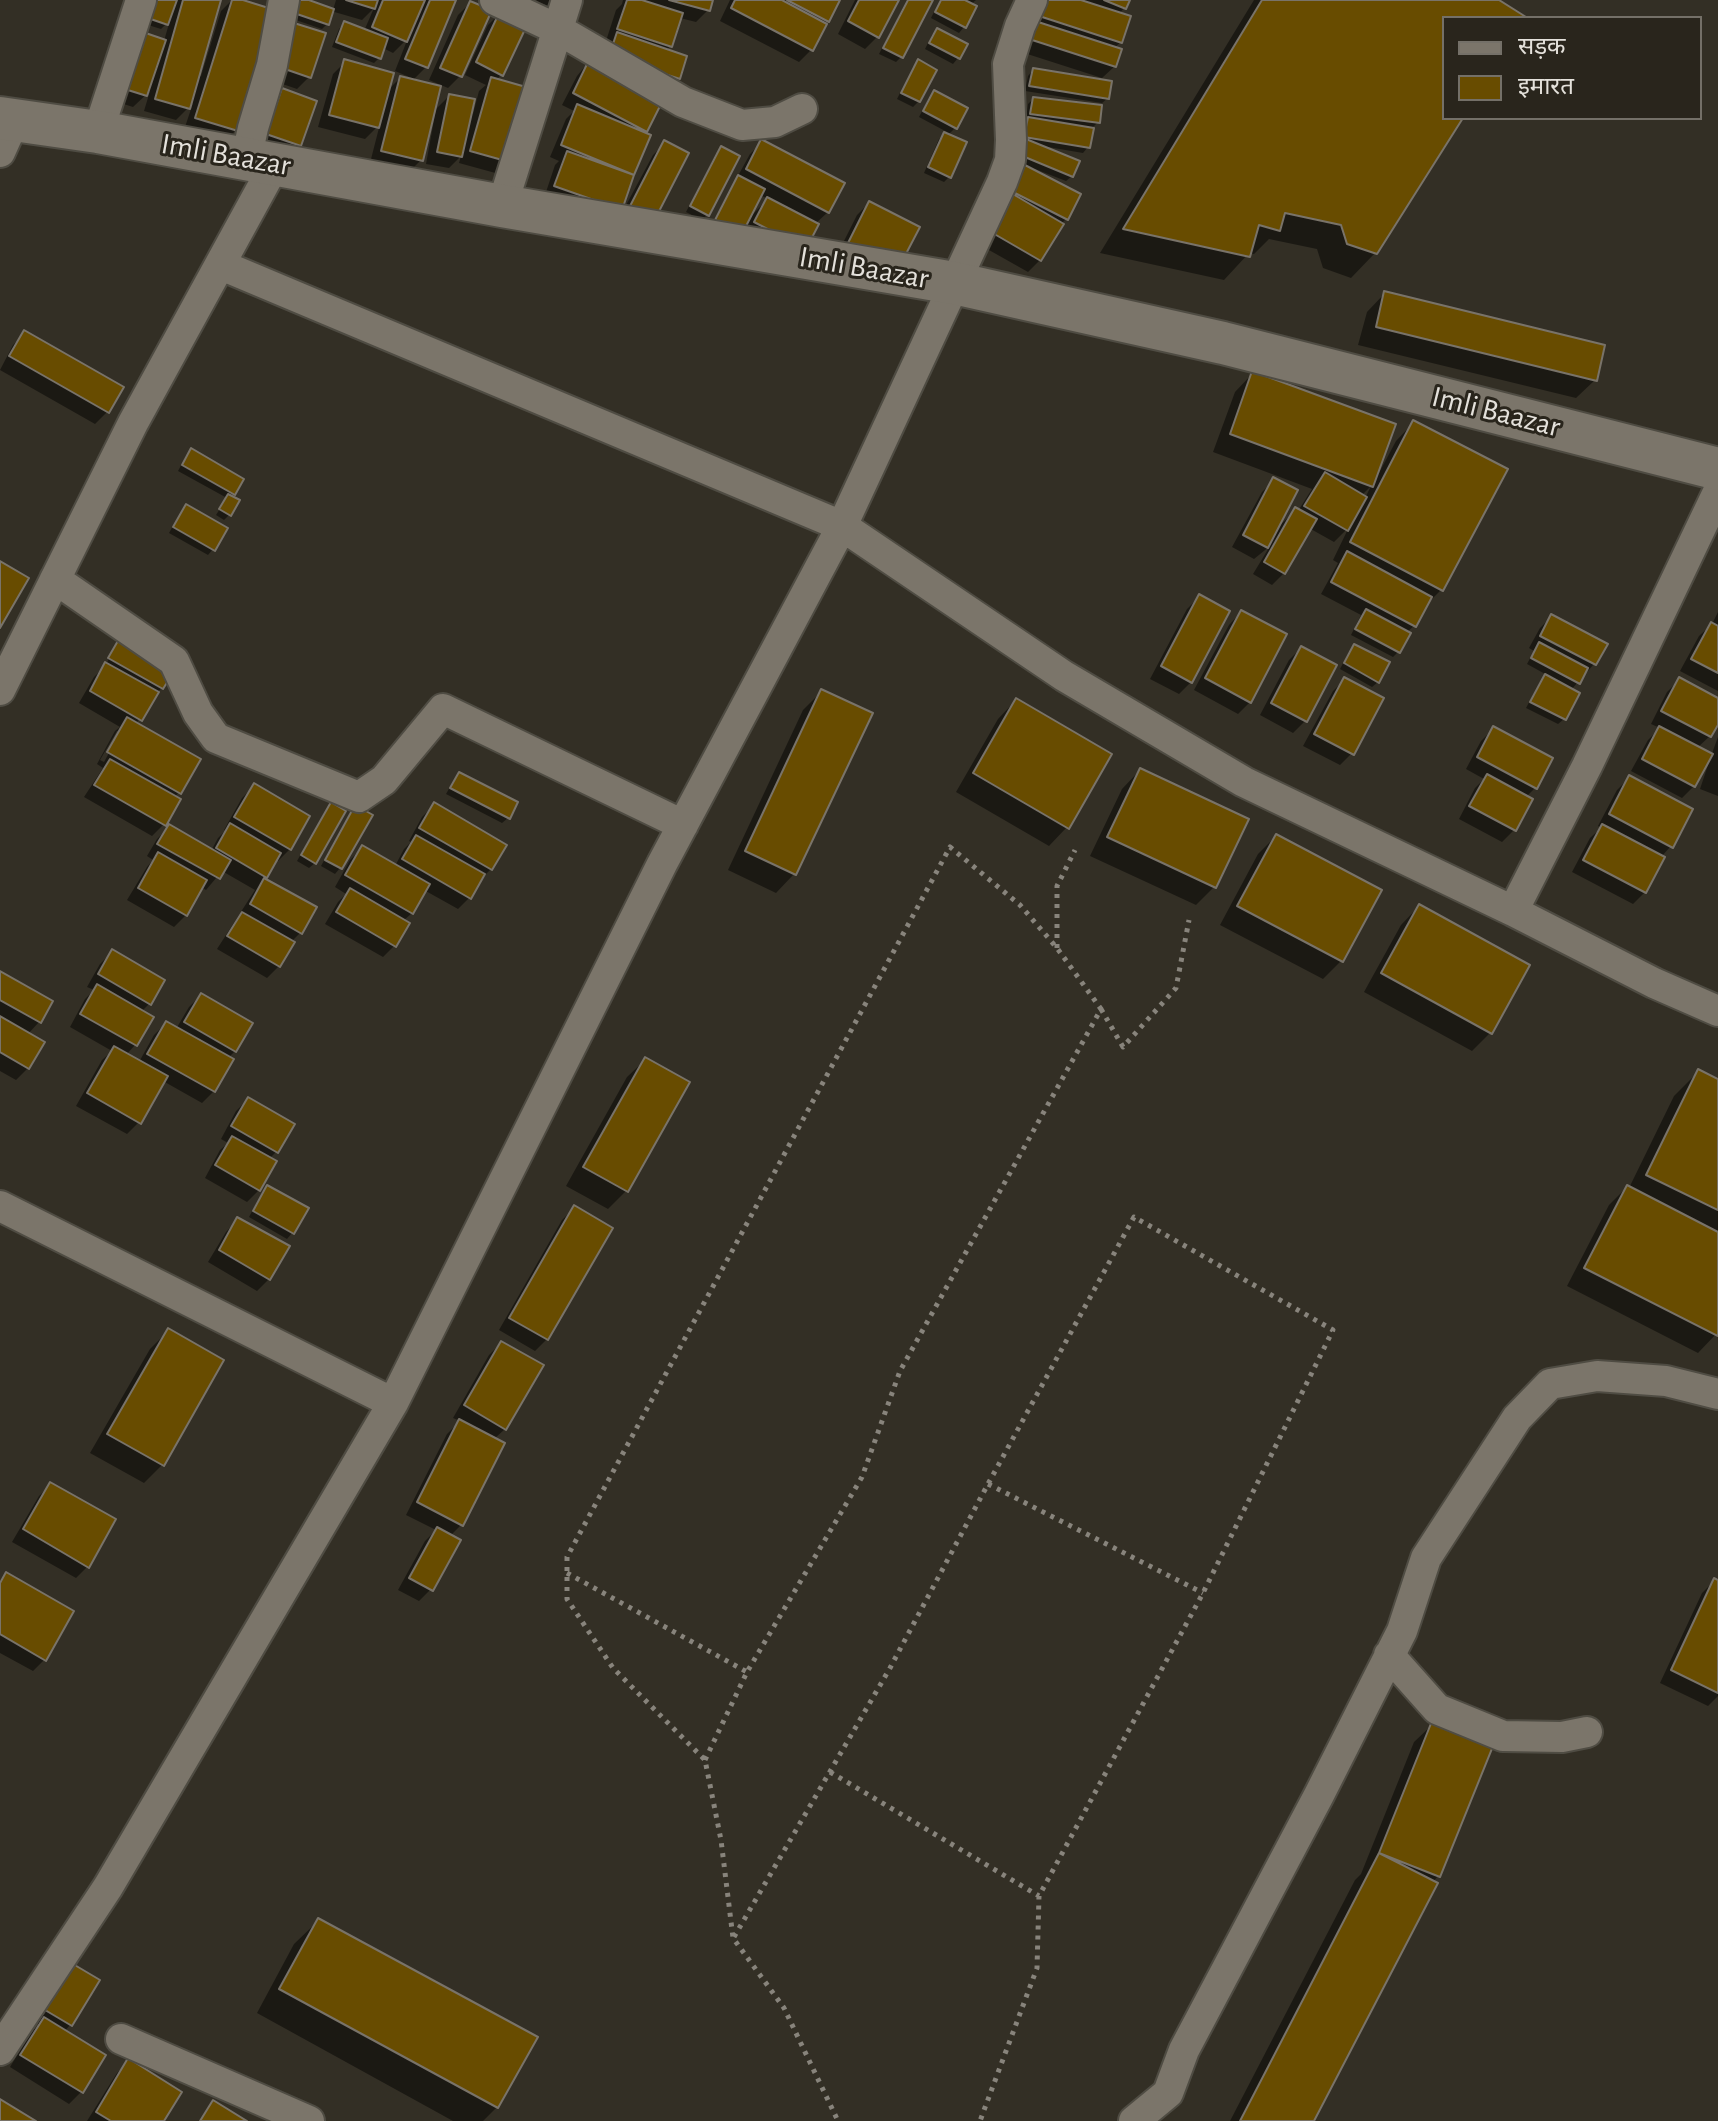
<!DOCTYPE html>
<meta charset="utf-8">
<style>
body{margin:0}
#map{position:relative;width:1718px;height:2121px;overflow:hidden;background:#332f25;font-family:"Alegreya Sans","Noto Sans Devanagari",sans-serif}
canvas{display:block}
.legend{position:absolute;left:1442px;top:16px;width:260px;height:104px;box-sizing:border-box;background:#29251c;border:2px solid #747068;margin:0;padding:10px 14px;list-style:none;font-size:24px;color:#e4e1db}
.legend li{display:flex;align-items:center;gap:16px;height:40px}
.legend b{width:40px;border:2px solid #747068}
</style>
<div id="map">
<canvas width="1718" height="2121"></canvas>
<ul class="legend">
<li><b style="height:10px;background:#7b756a"></b>सड़क</li>
<li><b style="height:22px;background:#684c00"></b>इमारत</li>
</ul>
</div>
<script>
const ctx = document.querySelector('canvas').getContext('2d');
ctx.lineJoin = 'round';
function fillPath(path, color) { ctx.fillStyle = color; ctx.fill(path, 'evenodd'); }
function stroke(path, color, width, dash) { ctx.strokeStyle = color; ctx.lineWidth = width; ctx.lineCap = dash ? 'butt' : 'round'; ctx.setLineDash(dash || []); ctx.stroke(path); }
function write(font, color, halo, rows, align = 'center') {
  ctx.font = font + ' "Alegreya Sans",sans-serif'; ctx.lineWidth = 6; ctx.setLineDash([]); ctx.textBaseline = 'middle'; ctx.strokeStyle = halo; ctx.fillStyle = color; for (const [text, x, y, turn = 0] of rows) {
    ctx.save(); ctx.translate(x, y); ctx.rotate((+turn || 0) * Math.PI / 180); ctx.textAlign = isNaN(turn) ? turn : align; if (halo) ctx.strokeText(text, 0, 0); ctx.fillText(text, 0, 0); ctx.restore();
  }
}
fillPath(new Path2D(`
 M142,0h77l-22,75 4,1 20,-65 11,-11h4v130l-12,12 -40,-12 9,-27 -17,17 -32,-9 6,-20 -17,16 -28,-9 59,-57 6,-21 -9,9 -26,-8z
 M302,0l31,10 3,-10h118l-28,67 -12,12 -19,-8 13,-33 -15,15 -10,-5 -4,10 -5,5 -42,-16 7,-18 5,-5 20,7 10,-23 -12,12 -31,-9 -4,13 -5,5 -35,-12z
 M537,0h20l-6,7 -15,-6z
 M623,0h88l-3,10 -12,12 -16,-4 -10,28 -4,5 12,27 -12,12 -23,43 6,3 -29,73 -76,-11 11,-33 4,-4 -9,-4 16,-38 8,-8 -12,-6 15,-29 29,-35 10,-31 6,-6z
 M730,0h108l-27,50 -12,12 -79,-41z
 M855,0h42l-20,37 -12,12 -27,-15z
 M907,0h24l-30,57 -5,5 -17,-8z
 M940,0h36l-6,5 -6,22 -5,6 -28,-15z
 M1036,0h92l-4,8 -5,6 2,28 -7,6 1,18 -13,12 -84,-27z
 M1254,0h242l27,17 -79,1v100h16l-85,135 -24,25 -28,-10 -6,-19 -48,-10 -15,15 -5,-1 -25,27 -124,-27z
 M470,3l19,8 -29,65 -12,12 -19,-8 29,-65z
 M500,13l2,61 -6,6 35,10 -32,84 -40,-11 2,-7 -12,12 -23,-4 10,-55 13,-13 24,18 6,-23 7,-6 -21,-10 23,-50z
 M937,30l21,28 -5,6 -28,-15 7,-14z
 M282,37l27,40 -12,12 -29,-10z
 M345,62l41,30 14,-14 21,82 -12,12 -39,-9 10,-39 -15,15 -47,-12 15,-53z
 M918,62l17,9 -16,30 -6,6 -16,-8 16,-32z
 M1033,70l75,28 -6,5 -77,-12 3,-15z
 M283,91l16,54 -12,12 -32,-11 16,-43z
 M934,92l21,36 -7,7 1,42 -5,5 -20,-9 15,-34 8,-7 -28,-15 10,-19z
 M1033,99l65,23 -6,6 -4,19 -5,6 -41,-7 30,30 -6,5 -31,-12 -2,2 33,48 -5,5 -21,36 -12,12 -55,-31 50,-116 5,-5 -2,-1 2,-15z
 M762,142l66,70 -13,12 -10,24 -94,-23 39,-71zM760,195l8,4 -18,18z
 M665,143l22,10 -70,69 36,-67z
 M721,149l-14,66 -5,5 -16,-8 30,-58z
 M869,203l48,25 -81,29 21,-42z
 M1385,293l210,87 -19,18 -218,-53 9,-33z
 M25,333l97,55 -15,24 -12,12 -95,-54 13,-25z
 M1253,373l126,100 17,-32 18,-19 27,168 -17,17 -9,18 -9,8 -7,18 -6,6 -42,-22 10,-20 -40,-21 17,-31 -5,-3 16,-33 -15,15 -25,-14 -25,45 -12,12 -19,-11 17,-28 -16,13 -22,-12 30,-55 12,-12 4,47 18,-17 2,1 14,-22 -99,-37 22,-60zM1371,486l-6,12 -4,-2z
 M191,451l42,42 -3,4v17l-6,6 -8,-5 11,-17 -49,-27 8,-15z
 M187,506l26,43 -5,6 -39,-22 12,-21z
 M1199,597l-8,85 -12,12 -29,-15 37,-70z
 M1241,612l9,90 -12,12 -44,-24 35,-65z
 M1718,612v79l-38,-20 19,-35 13,-12z
 M1552,616l53,28 -11,20 -23,26 -7,29 -6,5 -32,-16 14,-26 7,-7 -20,-11 7,-13 -5,-3 11,-20z
 M119,641l43,47 -7,6 -19,30 43,68 -5,6 -10,26 -12,12 -68,-39 19,-29 -6,-4 18,-33 5,-4 -41,-24 15,-26 12,-12 8,-18zM117,731h4l-17,31 -4,-2z
 M1355,646l23,36 -6,5 -32,-18 9,-17z
 M1301,648l33,18 -29,55 -12,12 -33,-18 29,-55z
 M1345,679l7,74 -12,12 -37,-19 30,-55z
 M1679,680l39,20v20l-8,16 -13,12 14,8 7,-19v59l-18,-7 9,-27 -2,-1 -13,25 -12,12 -51,-27 17,-31 12,-12 -9,-4 16,-32z
 M822,691l48,23 -76,160 -18,19 -48,-23 75,-160z
 M1016,700l51,127 -18,19 -93,-54 42,-73z
 M1493,729l42,59 -9,9 -12,33 -12,12 -43,-23 16,-31 9,-9 -18,-10 15,-28z
 M1140,770l74,117 -18,18 -106,-49 32,-67z
 M459,774l49,44 -6,5 -56,-29 8,-14z
 M1629,778l42,68 -10,11 -16,35 -12,12 -61,-32 18,-34 11,-10 -3,-2 19,-36z
 M254,786l36,63 -12,12 -3,-1 -12,19 51,29 -14,25 -9,9 -12,24 -12,12 -50,-29 38,-59 -33,-19 -16,19 -5,-3 -15,28 -12,12 -47,-27 20,-33 6,-7 -6,-4 10,-17 12,-12 42,24 7,-13 7,-7 -1,-1 18,-32z
 M332,804l-17,59 -6,5 -12,-7 29,-51z
 M434,805l57,64 -12,12 -9,16 -12,12 -34,-19 -12,23 -9,8 -8,24 -12,12 -58,-33 13,-22 8,-8 -11,-7 15,-27 12,-12 33,18 9,-17 7,-7 -2,-1 13,-24z
 M356,808l15,8 -31,52 -5,6 -14,-8 29,-53z
 M1276,836l65,125 -18,18 -103,-54 38,-71z
 M1419,906l108,60 -37,67 -18,18 -108,-59 37,-67z
 M112,952l37,52 -8,8 10,6 -16,27 -9,10 13,7 15,-27 12,-12 10,6 13,-22 12,-12 34,56 -7,7 -14,33 -12,12 -39,-22 -24,41 -12,12 -51,-28 26,-46 10,-9 -42,-24 15,-28 9,-9 -7,-3 13,-23z
 M0,974l50,28 -11,20 -11,12v34l-12,12 -16,-9z
 M646,1059l-20,132 -18,18 -42,-23 61,-109z
 M1698,1072l20,9v251l-20,21 -131,-67 42,-81 18,-18 2,1 45,-92z
 M248,1099l29,52 -8,8 -10,31 -12,12 -42,-24 15,-28 8,-7 -7,-4 15,-28z
 M268,1187l38,22 -14,24 -5,6 -38,-22 13,-24z
 M574,1208l-27,131 -12,12 -36,-21 63,-110z
 M238,1219l31,60 -12,12 -49,-29 18,-30z
 M168,1331l-6,134 -18,18 -54,-30 60,-104z
 M501,1343l4,86 -11,10 -33,86 -11,11 -19,53 -12,12 -21,-11 27,-49 11,-11 -30,-15 41,-81 13,-13 -7,-3 36,-63z
 M51,1484l37,82 -12,12 -64,-36 27,-46z
 M6,1574l39,85 -12,12 -33,-18v-72z
 M1714,1581l4,1v114l-10,10 -48,-23 42,-90z
 M1433,1724l57,23 -52,129 -6,7 -121,238h-81l125,-241 6,-6 53,-132z
 M319,1920l178,187 -14,14h-30l-196,-108 37,-69z
 M62,1978l35,3 -27,44 -6,7 39,24 -22,36 -12,12 -59,-37 22,-36 7,-6 -4,-3z
 M129,2061l33,60h-75l30,-48z`), '#0007');
const building = new Path2D(`
 M144,0h33l-9,25 -29,-10z
 M183,0h38l-31,109 -35,-10z
 M232,0h11l32,10 -37,121 -43,-13z
 M295,0h14l25,9 -5,16 -38,-13z
 M346,0h32l-3,9z
 M383,0h42l-18,42 -35,-15z
 M430,0h26l-28,68 -23,-9z
 M627,0h15l41,13 -11,34 -55,-18z
 M669,0h44l-3,11z
 M735,0h47l45,24 -14,27 -82,-43z
 M787,0h53l-11,22z
 M859,0h40l-20,38 -31,-17z
 M908,0h25l-30,58 -20,-10z
 M941,0h24l12,6 -11,22 -31,-16z
 M1041,0h40l50,16 -9,27 -86,-28z
 M1104,0h26l-4,9z
 M1262,0h237l27,17 -82,1v100h19l-86,136 -30,-10 -6,-19 -56,-12 -5,18 -21,-6 -9,32 -127,-28z
 M470,1l22,9 -30,67 -22,-9z
 M500,11l28,12 -25,53 -27,-14z
 M344,21l44,17 -7,21 -45,-17z
 M1035,21l87,28 -6,18 -87,-28z
 M294,23l32,10 -15,45 -32,-11z
 M937,28l31,16 -8,15 -31,-16z
 M134,29l32,11 -19,56 -32,-10z
 M617,32l70,24 -7,23 -71,-23z
 M344,59l50,14 -15,55 -50,-13z
 M918,59l19,11 -17,32 -19,-9z
 M588,62l75,38 -16,32 -74,-39z
 M1033,68l79,13 -3,18 -80,-13z
 M400,76l41,10 -18,75 -42,-10z
 M491,77l42,12 -20,74 -43,-12z
 M282,88l35,13 -16,45 -35,-12z
 M934,90l34,18 -11,21 -34,-18z
 M449,94l26,5 -13,58 -25,-5z
 M1033,97l69,8 -2,18 -70,-9z
 M577,104l74,31 -17,40 -73,-30z
 M1028,117l66,11 -4,20 -66,-11z
 M944,132l23,10 -16,36 -23,-11z
 M761,139l84,44 -16,30 -83,-44z
 M1026,139l54,22 -7,16 -53,-22z
 M664,140l25,13 -36,70 -25,-13z
 M721,146l19,10 -31,60 -19,-10z
 M567,151l67,24 -12,35 -68,-24z
 M1021,163l60,31 -13,26 -61,-31z
 M738,175l27,14 -23,45 -27,-14z
 M1006,190l58,34 -23,37 -57,-33z
 M767,197l52,27 -13,25 -52,-27z
 M869,201l51,26 -23,44 -50,-26z
 M1384,291l221,54 -8,36 -221,-54z
 M24,330l100,57 -15,26 -100,-57z
 M1252,371l144,53 -23,63 -143,-53z
 M1413,420l95,49 -65,122 -93,-49z
 M191,448l53,31 -9,16 -53,-30z
 M1325,472l42,25 -19,34 -44,-25z
 M1273,477l25,13 -30,58 -25,-13z
 M228,494l12,6 -9,16 -12,-7z
 M186,504l42,24 -13,23 -42,-24z
 M1295,507l22,12 -32,55 -21,-12z
 M1347,551l85,46 -16,30 -85,-45z
 M0,561l29,17 -29,50z
 M1199,594l31,17 -38,72 -31,-17z
 M1366,609l45,24 -11,20 -45,-24z
 M1241,610l46,24 -36,69 -46,-25z
 M1551,614l57,30 -12,21 -56,-29z
 M1711,622l7,4v47l-27,-14z
 M119,639l55,32 -11,18 -55,-31z
 M1539,642l49,26 -8,16 -49,-26z
 M1354,644l36,18 -11,21 -35,-20z
 M1301,646l36,19 -30,57 -36,-19z
 M105,662l54,30 -17,29 -52,-30z
 M1545,674l35,19 -14,27 -36,-18z
 M1344,677l40,21 -30,57 -40,-21z
 M1679,677l39,21v27l-7,12 -50,-26z
 M821,689l52,24 -77,162 -51,-24z
 M1016,698l96,56 -43,75 -96,-56z
 M127,717l74,42 -20,35 -74,-42z
 M1493,726l60,32 -16,31 -60,-32z
 M1659,726l54,28 -18,33 -53,-28z
 M110,759l71,40 -15,27 -72,-41z
 M1140,768l109,51 -33,69 -109,-51z
 M459,772l59,30 -8,17 -60,-31z
 M1487,774l46,25 -17,32 -47,-25z
 M1629,775l64,34 -20,39 -64,-34z
 M254,783l56,33 -19,34 -57,-33z
 M331,802l15,9 -30,53 -15,-9z
 M434,802l73,43 -15,25 -73,-42z
 M355,805l18,10 -31,54 -17,-9z
 M230,823l51,30 -14,25 -51,-30z
 M169,824l62,36 -11,19 -63,-35z
 M1602,824l63,33 -19,36 -63,-33z
 M1276,834l106,56 -39,72 -106,-56z
 M416,835l69,39 -14,25 -69,-40z
 M362,845l68,39 -17,30 -68,-39z
 M158,852l49,28 -20,36 -49,-28z
 M264,878l53,29 -15,27 -52,-30z
 M350,888l60,35 -14,24 -60,-35z
 M1419,904l111,61 -38,69 -111,-61z
 M242,912l53,30 -15,25 -53,-31z
 M112,949l53,31 -14,25 -53,-31z
 M0,971l53,30 -12,22 -41,-23z
 M97,984l57,33 -17,29 -57,-32z
 M201,993l52,30 -17,29 -52,-30z
 M0,1016l45,26 -16,27 -29,-17z
 M166,1021l68,38 -19,33 -68,-38z
 M114,1046l54,30 -27,48 -54,-31z
 M645,1057l45,25 -62,110 -45,-25z
 M1698,1069l20,10v131l-72,-35z
 M248,1097l47,27 -17,29 -47,-27z
 M232,1136l45,25 -17,30 -45,-26z
 M267,1185l42,23 -15,26 -41,-23z
 M1627,1185l91,47v104l-134,-68z
 M574,1205l39,23 -65,112 -39,-22z
 M237,1217l53,29 -20,34 -51,-30z
 M168,1328l56,32 -60,106 -57,-32z
 M501,1341l43,24 -38,65 -42,-25z
 M459,1419l46,24 -42,83 -46,-24z
 M50,1482l66,37 -27,49 -66,-39z
 M437,1527l24,13 -28,51 -24,-13z
 M6,1572l68,39 -28,50 -46,-27v-51z
 M1714,1578l4,2v113l-47,-23z
 M1432,1721l61,25 -53,131 -61,-24z
 M1379,1853l59,30 -124,238h-74z
 M318,1918l220,119 -40,71 -219,-119z
 M73,1964l27,16 -28,46 -27,-16z
 M44,2017l62,38 -23,38 -63,-38z
 M128,2058l54,34 -18,29h-53l-15,-9z
 M0,2099l36,22h-36z
 M213,2100l34,21h-47z`);
fillPath(building, '#684c00');
stroke(building, '#797369', 2);
const street = new Path2D(`
 M495,0l64,30 124,72 59,23 33,-3 27,-13
 M98,132l43,-132
 M0,152l14,-31
 M246,160l7,-32 19,-63 12,-65
 M502,206l65,-206
 M221,265l621,261 222,150 180,106 269,129
 M1718,492l-131,274 -74,145 141,72 64,28
 M55,579l119,82 24,52 18,25 143,59 25,-17 59,-71 240,116
 M0,690l133,-267 142,-259
 M0,1206l393,197
 M1389,1655l48,54 66,27 59,1 25,-5
 M121,2039l188,82
 M0,2050l108,-163 285,-484 269,-539 180,-338 160,-344 8,-22 1,-20 -3,-76 12,-38 12,-26
 M1134,2121l34,-28 16,-43 135,-255 83,-164 24,-73 91,-140 33,-34 47,-8 69,5 52,13`);
const secondary = new Path2D(`
 M0,118l98,14 404,74 452,77 269,60 495,126`);
stroke(street, '#4f4c43', 34);
stroke(secondary, '#4f4c43', 46);
stroke(new Path2D(`
 M1057,948v-62l18,-36
 M1101,1009l22,38 53,-59 13,-68
 M988,1484l215,109
 M567,1573l180,99
 M705,1760l42,-88 115,-195 38,-106 201,-362 -44,-61 -37,-43 -70,-58 -383,710v42l46,69 92,92 16,80 12,98 51,70 54,113
 M830,1772l209,124
 M734,1937l156,-269 98,-184 146,-267 199,113 -130,263 -164,303 -2,72 -57,153`), '#88847c', 5, [4, 6]);
stroke(street, '#7b756a', 30);
stroke(secondary, '#7b756a', 42);
write('30px', '#e4e1db', '#29251c', [
 ["Imli Baazar",226,155,10],
 ["Imli Baazar",864,268,10],
 ["Imli Baazar",1496,412,14]
]);
</script>
